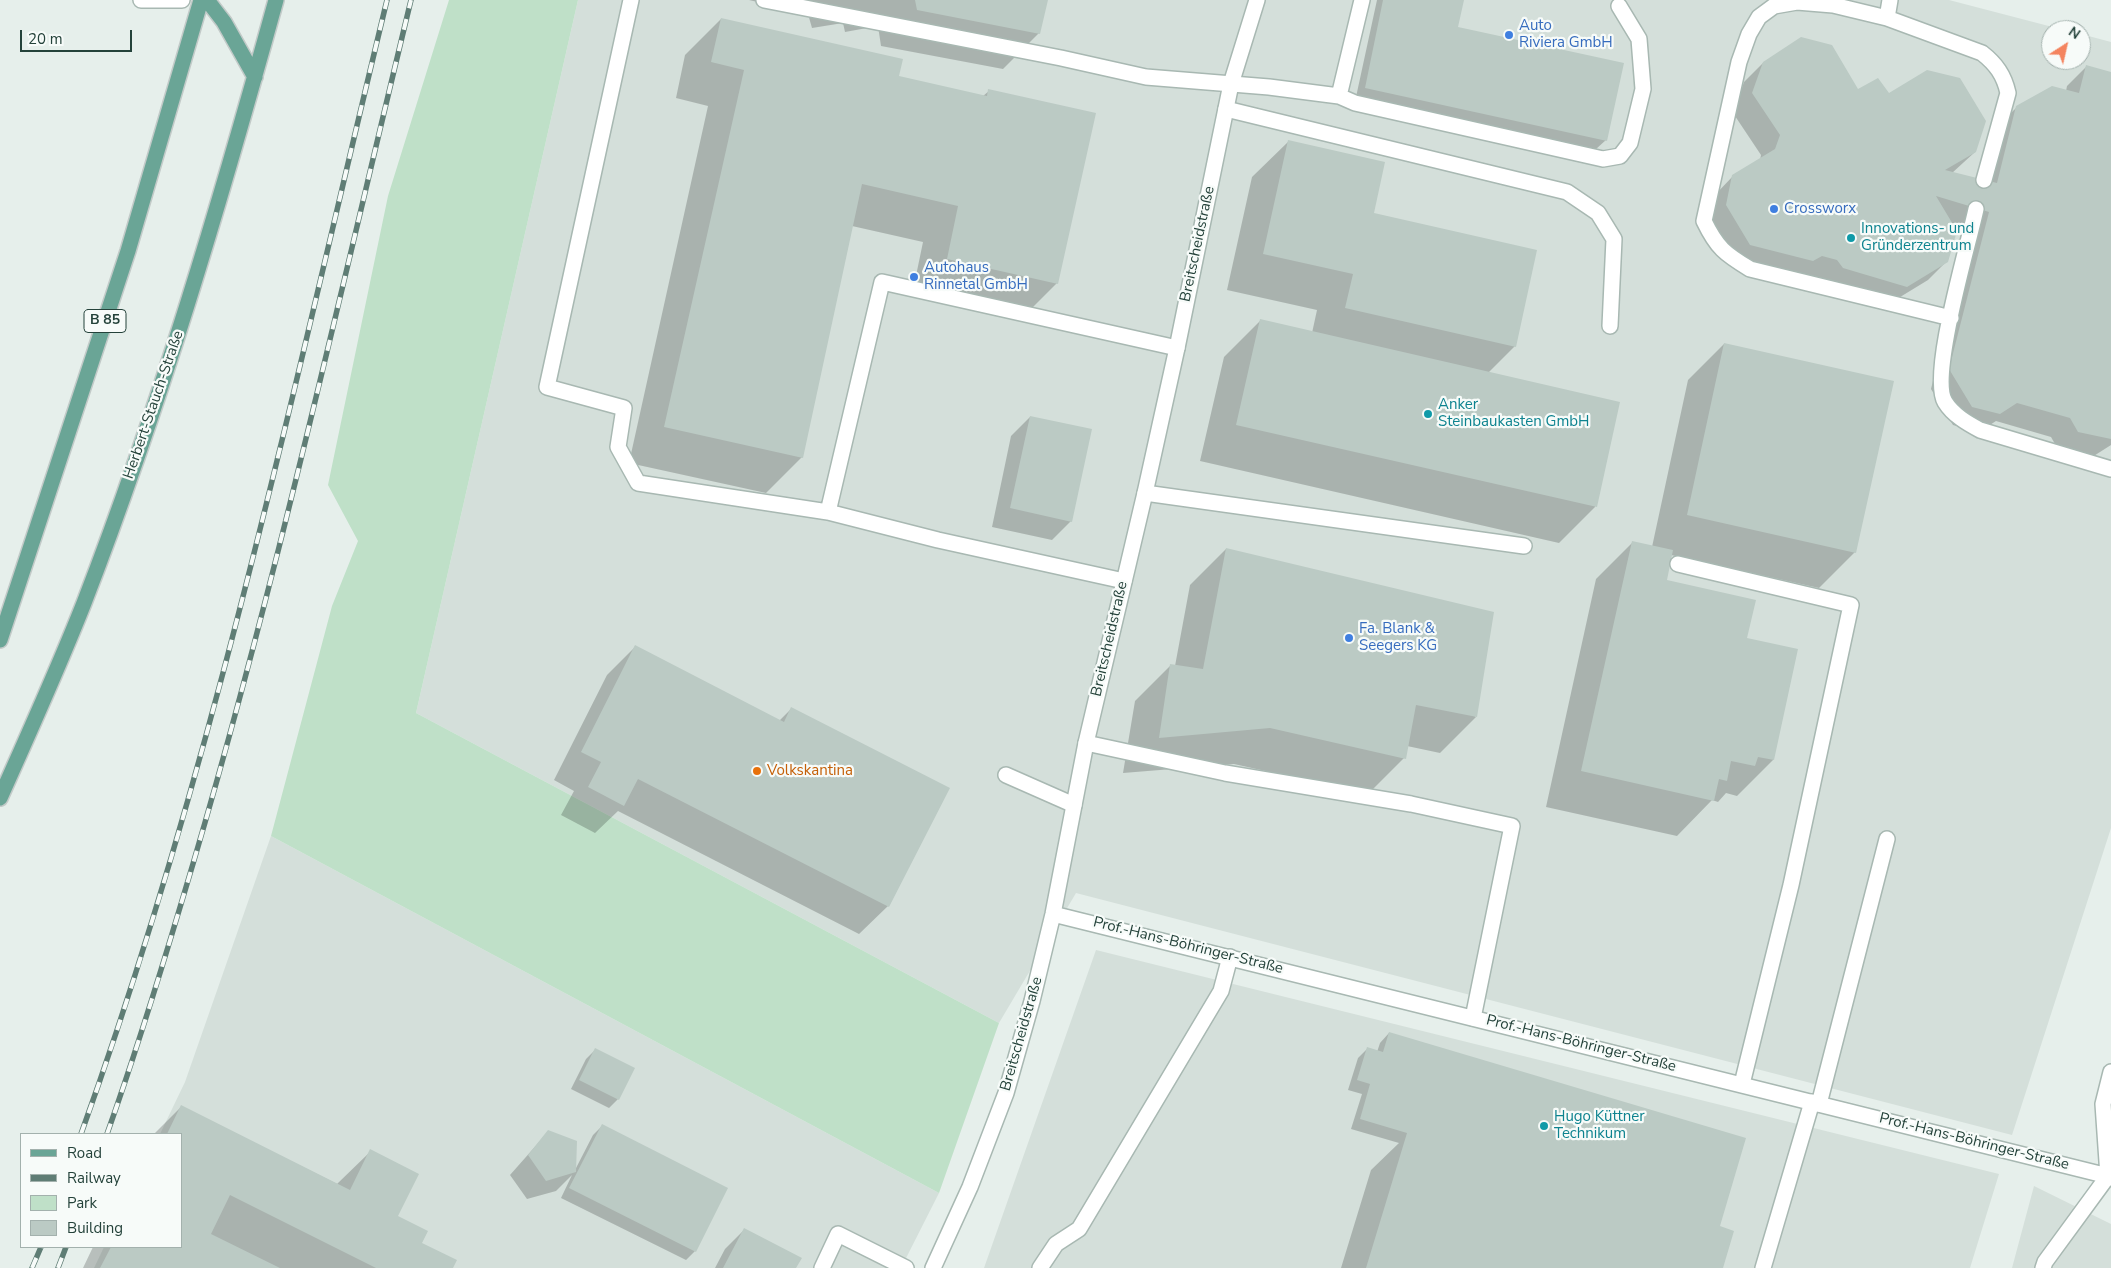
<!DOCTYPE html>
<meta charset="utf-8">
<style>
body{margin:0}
#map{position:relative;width:2111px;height:1268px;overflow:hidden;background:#e6efeb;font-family:"Nunito Sans",sans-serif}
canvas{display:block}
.legend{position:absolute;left:20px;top:1133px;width:162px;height:115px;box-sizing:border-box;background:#f7fbf9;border:1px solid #a3b1ad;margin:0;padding:6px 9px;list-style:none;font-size:15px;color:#24423a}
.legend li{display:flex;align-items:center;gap:10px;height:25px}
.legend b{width:25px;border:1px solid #a3b1ad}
.north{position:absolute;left:2041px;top:20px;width:50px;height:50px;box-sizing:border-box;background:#f7fbf9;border:1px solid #a3b1ad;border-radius:50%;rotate:35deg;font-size:14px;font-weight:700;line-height:20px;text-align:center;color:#24423a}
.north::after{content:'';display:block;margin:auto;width:18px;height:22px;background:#f4845f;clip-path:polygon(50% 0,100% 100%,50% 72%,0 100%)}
.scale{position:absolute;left:20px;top:30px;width:112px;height:22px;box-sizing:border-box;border:2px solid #24423a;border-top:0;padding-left:6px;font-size:15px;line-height:18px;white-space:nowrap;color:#24423a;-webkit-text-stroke:4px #f7fbf9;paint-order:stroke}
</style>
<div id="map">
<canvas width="2111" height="1268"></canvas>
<ul class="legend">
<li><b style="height:6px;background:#6aa596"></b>Road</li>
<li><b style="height:6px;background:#5f7d75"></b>Railway</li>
<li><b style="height:14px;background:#bfe0c8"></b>Park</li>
<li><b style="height:14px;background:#bbcac4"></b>Building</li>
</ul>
<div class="north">N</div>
<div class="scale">20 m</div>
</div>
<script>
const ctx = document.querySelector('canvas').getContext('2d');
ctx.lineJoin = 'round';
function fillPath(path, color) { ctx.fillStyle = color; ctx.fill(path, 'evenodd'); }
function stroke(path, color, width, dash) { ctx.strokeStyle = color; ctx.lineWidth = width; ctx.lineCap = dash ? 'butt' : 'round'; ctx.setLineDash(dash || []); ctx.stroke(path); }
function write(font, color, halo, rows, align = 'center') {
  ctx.font = font + ' "Nunito Sans",sans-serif'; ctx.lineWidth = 4.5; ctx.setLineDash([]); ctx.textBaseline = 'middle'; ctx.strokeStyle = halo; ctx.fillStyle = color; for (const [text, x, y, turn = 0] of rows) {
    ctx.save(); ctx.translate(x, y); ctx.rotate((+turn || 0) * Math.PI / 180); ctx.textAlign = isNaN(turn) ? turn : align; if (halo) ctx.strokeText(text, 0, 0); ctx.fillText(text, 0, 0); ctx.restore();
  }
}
fillPath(new Path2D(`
 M578,0h1371l115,30h-13v30h30v-26l30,8v786l-99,307 -936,-242 -77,130 -583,-310z
 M271,836l668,357 -38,75h-807l10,-21h77v-113h-21l25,-52z
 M1096,950l903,224 -29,94h-986z
 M2034,1186l77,38v44h-99z`), '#d4dfda');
fillPath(new Path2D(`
 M449,0h129l-162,713 583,310 -60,170 -668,-357 61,-230 26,-65 -30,-56 60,-289z`), '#bfe0c8');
fillPath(new Path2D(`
 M749,0h298l-8,33 -36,36 -122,-23 -3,-20 -33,6 -2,-9 -31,5 -4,-14z
 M1377,0h86l-6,28 149,112 -10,9 -240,-52z
 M721,19l176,58 86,19 6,-5 68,192 -36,36 -109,-24 11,-53 -71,-16 -50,231 -36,36 -137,-30 79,-357 -32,-8 9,-43z
 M1763,63l95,27 31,4 86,58 -23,21 32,8 14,-55 19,-19 49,-16 1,-5 19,-19 25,6v372l-22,14 -30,-8 -8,-14 -55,-16 -17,11 -26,-7 -22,-36 39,-158 -17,-5 -6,35 -19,19 -41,25 -156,-42 -24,-38 7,-29 19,-20 27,-16 1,-5 -28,-42 11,-31z
 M1289,141l83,73 143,132 -27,27 131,30 -24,104 -36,36 -359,-82 24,-104 36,-36 52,12 5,-23 -90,-20 25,-113z
 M1724,344l131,208 -36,36 -148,-33 -6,26 81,58 51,11 -24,110 -36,36 -11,-3 -8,9 -6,-2 -35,36 -131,-29 50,-228 36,-36 20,4 36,-167z
 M1030,417l41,104 -19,19 -60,-13 19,-91z
 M1226,549l250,168 -36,36 -33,-7 -3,12 -36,36 -134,-30 -111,9 12,-72 36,-36 4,1 15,-81z
 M635,647l144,74 12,-12 157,79 -60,118 -29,28 -241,-123 -23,22 -34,-18 13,-24 -20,-11 53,-105z
 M1389,1033l333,235h-381l30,-98 28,-27 -48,-14 11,-35 -14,-4 10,-32 9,-9 10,3 3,-9z
 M596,1049l22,50 -9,9 -38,-19 15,-30z
 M181,1107l156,77 34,-33 25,66 24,27 32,24h-369l10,-21h88v-113h-27z
 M602,1126l93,125 -9,9 -125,-62 11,-23 -16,16 -29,8 -17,-24 38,-43 27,38 18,-35z
 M744,1230l51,38h-80l10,-19z`), '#0003');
fillPath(new Path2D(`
 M915,0h133l-8,34 -123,-24z
 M1383,0h81l-6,27 166,36 -17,78 -242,-53z
 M721,18l182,41 -4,17 88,20 1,-7 108,24 -38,171 -111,-25 11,-53 -96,-22 -59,274 -139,-31 80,-357 -33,-8z
 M1801,37l31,8 26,44 20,-11 11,15 38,-23 33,8 26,43 -10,31 -31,18 52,13 19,-77 36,-20 27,7 7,-28 25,7v367l-33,-7 -8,-14 -53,-15 -17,11 -28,-7 -23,-38 40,-157 -53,-16 21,35 -9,31 -41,25 -64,-19 -6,-8 -15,-4 -9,5 -63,-16 -24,-40 6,-30 43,-26 5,-14 -28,-42 11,-31z
 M1288,140l97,22 -11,51 163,37 -21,97 -171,-39 8,-34 -90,-20z
 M1260,319l360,83 -23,105 -361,-82z
 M1724,343l170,38 -38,172 -169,-38z
 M1030,416l62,13 -20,93 -62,-14z
 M1632,541l41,9 -6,30 89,20 -9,38 51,11 -24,111 -16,-3 -3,9 -24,-5 -4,20 -8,-2 -5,22 -133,-30z
 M1226,548l268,64 -17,105 -61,-12 -10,54 -136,-31 -111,10 11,-74 33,5z
 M635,645l149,77 7,-15 159,81 -61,119 -251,-128 -14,27 -36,-19 13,-25 -20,-10z
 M1389,1032l357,106 -26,88 14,5 -11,37h-357l41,-135 -47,-14 10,-35 -13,-4 10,-33 16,5z
 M595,1048l40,20 -16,32 -40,-20z
 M181,1105l169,85 20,-41 49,25 -21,42 30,15 -6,12 35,17 -4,8h-77l-146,-73 -19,39 69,34h-180l11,-21h70v-113h-14z
 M602,1124l126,64 -32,64 -127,-64z
 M548,1130l29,11 -1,31 -30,9 -18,-26z
 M744,1228l58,30 -6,10h-73z`), '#bbcac4');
const lane = new Path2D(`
 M631,0l-84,387 77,21 -6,39 20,36 190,29 110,28 186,41
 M764,0l297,58 85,19 123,10 70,9 23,-96
 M1890,0l-3,18 -54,-13 -36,-3 -23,4 -15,11 -10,17 -10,28 -35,159c13,27 21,33 46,48l201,49
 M1887,18l95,35c14,11 22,22 26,40l-24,87
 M1339,96l16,7 248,56 17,-3 10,-13 13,-54 -4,-50 -20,-33
 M1226,109l341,83 31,21 16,26 -4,87
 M1976,209c-7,34 -47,167 -31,193 8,13 22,21 35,28l131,39
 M1145,493l379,53
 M828,512l54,-230 295,66
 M1678,564l173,41 -60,280 -49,199
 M1086,743l139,30 186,31 101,22 -39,192
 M1006,775l68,30
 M1819,1104l68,-265
 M822,1268l16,-34 68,34
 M1040,1268l16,-24 23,-15 142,-238 9,-34
 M1763,1268l49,-166
 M2043,1268l2,-6 63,-86`);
const street = new Path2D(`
 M141,0h41
 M1053,914l1055,262
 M2111,1072l-8,32 5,72 3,2
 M933,1268l37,-81 36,-94 26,-92 21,-87 33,-171 59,-250 32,-145 54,-264 26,-84`);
const primary = new Path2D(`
 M207,0l17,22 31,55
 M0,640l128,-389 73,-251
 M0,798c29,-65 58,-129 84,-195 76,-197 136,-400 192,-603`);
stroke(lane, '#a8b8b2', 18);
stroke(street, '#a8b8b2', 18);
stroke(primary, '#c2cac8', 18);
stroke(lane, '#fff', 15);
stroke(street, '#fff', 15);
stroke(primary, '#6aa596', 15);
const rail = new Path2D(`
 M81,1134c133,-368 214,-754 306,-1134
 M107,1134c27,-76 51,-153 74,-230 90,-298 157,-602 230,-904
 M32,1268l9,-21
 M58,1268l8,-21`);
stroke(rail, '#5f7d75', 5.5);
stroke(rail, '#f7fbf9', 4, [11]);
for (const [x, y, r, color] of [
 [1509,35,5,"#3f7fe0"],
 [1774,209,5,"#3f7fe0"],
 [1851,238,5,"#0f9aa8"],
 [914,277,5,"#3f7fe0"],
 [1428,414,5,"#0f9aa8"],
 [1349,638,5,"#3f7fe0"],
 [757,771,5,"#e8710a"],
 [1544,1126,5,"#0f9aa8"]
]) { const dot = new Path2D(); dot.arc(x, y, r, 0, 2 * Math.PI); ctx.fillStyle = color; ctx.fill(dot); stroke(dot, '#f7fbf9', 2); }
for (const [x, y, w] of [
 [105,321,42]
]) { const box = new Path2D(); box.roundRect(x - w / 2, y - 11.5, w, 23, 4); ctx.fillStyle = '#f7fbf9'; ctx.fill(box); stroke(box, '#24423a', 1); }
write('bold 14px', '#24423a', null, [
 ["B 85",105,321]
]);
write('15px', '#366cbe', '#f7fbf9', [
 ["Auto",1519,26],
 ["Riviera GmbH",1519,43],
 ["Crossworx",1784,209],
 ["Autohaus",924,268],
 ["Rinnetal GmbH",924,285],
 ["Fa. Blank &",1359,629],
 ["Seegers KG",1359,646]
], 'left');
write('15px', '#0d838f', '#f7fbf9', [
 ["Innovations- und",1861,229],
 ["Gründerzentrum",1861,246],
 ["Anker",1438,405],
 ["Steinbaukasten GmbH",1438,422],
 ["Hugo Küttner",1554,1117],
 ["Technikum",1554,1134]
], 'left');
write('15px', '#24423a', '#f7fbf9', [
 ["Breitscheidstraße",1198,244,-78],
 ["Herbert-Stauch-Straße",154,405,-71],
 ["Breitscheidstraße",1110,639,-77],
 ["Prof.-Hans-Böhringer-Straße",1188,946,14],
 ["Breitscheidstraße",1022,1034,-74],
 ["Prof.-Hans-Böhringer-Straße",1581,1044,14],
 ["Prof.-Hans-Böhringer-Straße",1974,1142,14]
]);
write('15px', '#c56008', '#f7fbf9', [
 ["Volkskantina",767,771]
], 'left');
</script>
